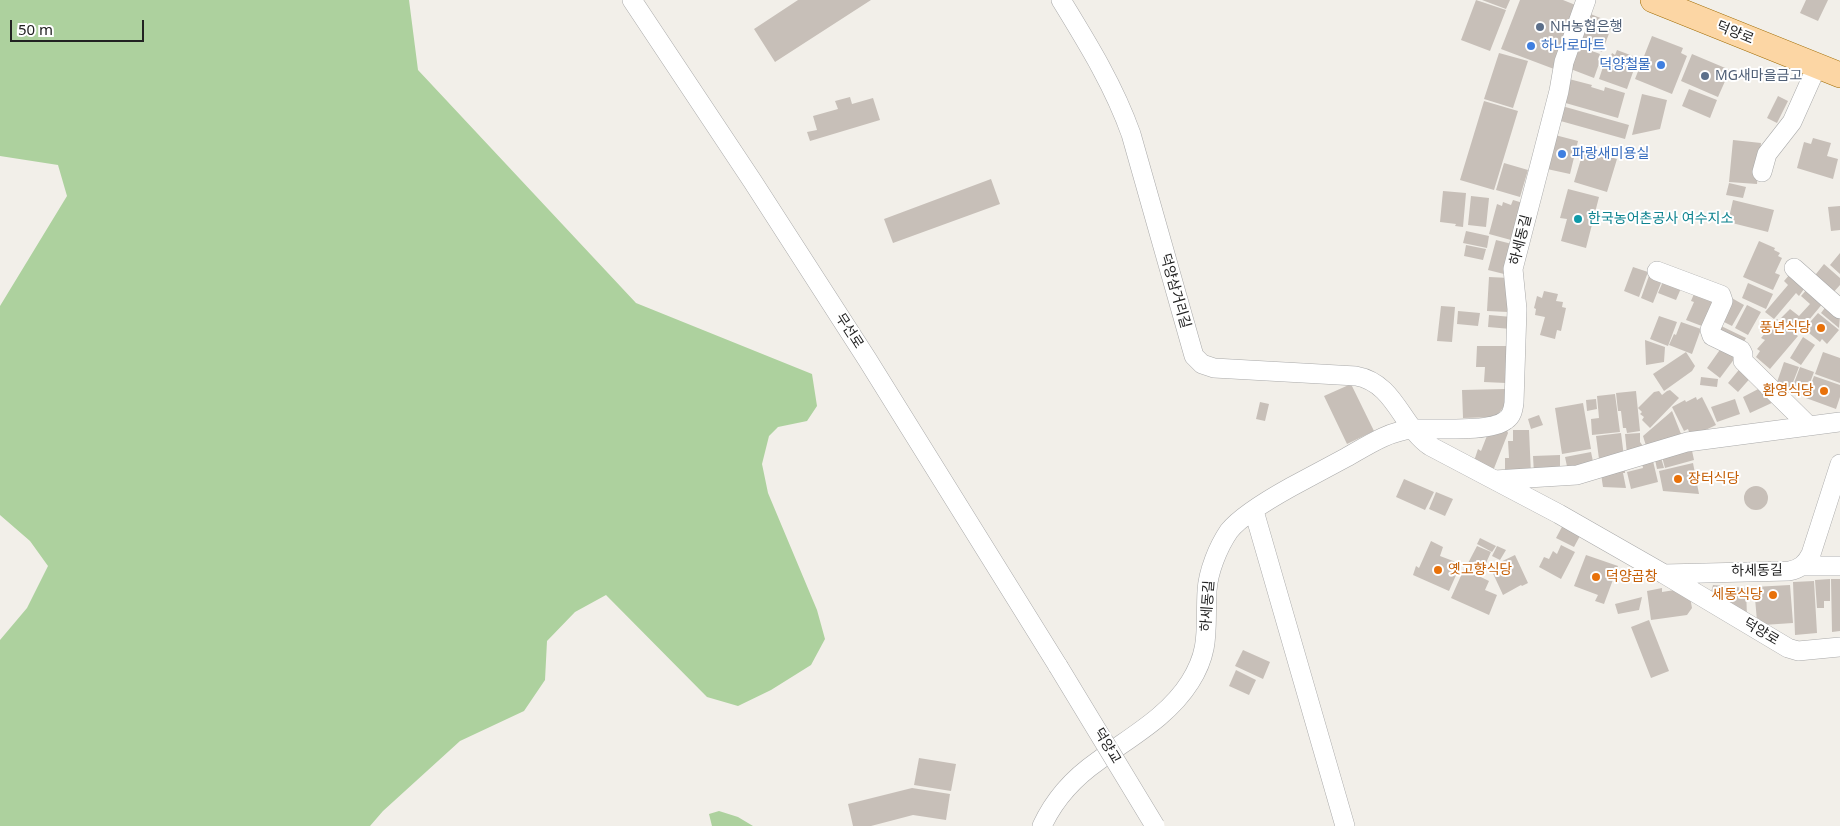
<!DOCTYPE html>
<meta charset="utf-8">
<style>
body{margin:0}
#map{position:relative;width:1840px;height:826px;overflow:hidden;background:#f2efe9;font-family:"Noto Sans",sans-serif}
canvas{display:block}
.scale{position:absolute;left:10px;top:20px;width:134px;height:22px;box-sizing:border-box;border:2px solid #222;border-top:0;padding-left:6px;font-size:15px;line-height:18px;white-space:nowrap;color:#222;-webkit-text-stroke:4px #fff;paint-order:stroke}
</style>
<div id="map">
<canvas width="1840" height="826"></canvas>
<div class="scale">50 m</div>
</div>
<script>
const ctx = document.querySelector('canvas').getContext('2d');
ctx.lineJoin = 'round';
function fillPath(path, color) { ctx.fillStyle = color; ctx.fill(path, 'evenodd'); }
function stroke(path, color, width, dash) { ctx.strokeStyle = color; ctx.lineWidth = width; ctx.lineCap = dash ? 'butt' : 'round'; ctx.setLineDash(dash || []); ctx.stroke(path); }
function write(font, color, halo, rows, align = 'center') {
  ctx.font = font + ' "Noto Sans","Noto Sans KR",sans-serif'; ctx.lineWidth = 4; ctx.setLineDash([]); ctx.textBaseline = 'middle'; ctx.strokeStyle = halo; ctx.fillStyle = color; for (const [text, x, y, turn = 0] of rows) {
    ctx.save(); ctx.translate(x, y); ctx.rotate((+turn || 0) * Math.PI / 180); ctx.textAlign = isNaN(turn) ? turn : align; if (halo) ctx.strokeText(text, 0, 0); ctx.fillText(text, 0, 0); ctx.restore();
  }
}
fillPath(new Path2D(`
 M0,0h409l9,70 218,233 176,71 5,32 -10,15 -29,6 -9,9 -7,28 6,29 49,117 8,29 -14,26 -40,25 -33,16 -31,-9 -101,-102 -31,17 -28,29 -2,39 -21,31 -64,30 -77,70 -13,15h-370v-186l27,-32 21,-42 -18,-25 -30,-26v-209l67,-110 -9,-31 -58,-9z
 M719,811l19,6 15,9h-41l-3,-12z`), '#add19e');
fillPath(new Path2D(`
 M798,0h73l-96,62 -21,-33z
 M1476,0l30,10 -16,41 -29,-11z
 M1482,0h28l-4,9z
 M1520,0h43l15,6 -24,63 -53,-20z
 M1806,0h22l-10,21 -18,-8z
 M1588,13l25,10 -11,29 -26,-10z
 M1652,36l31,12 -2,5 6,3 -15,38 -37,-15z
 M1576,45l24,9 -2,6 2,1 -6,17 -26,-10z
 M1617,50l21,8 -11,31 -28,-10 5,-15 3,2 5,-13 3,2z
 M1499,53l29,8 -15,47 -29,-9z
 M1692,54l38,16 -12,27 -37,-16z
 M1569,79l23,6 -1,2 13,4 1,-4 20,6 -7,25 -56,-16z
 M1689,89l28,11 -7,18 -28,-12z
 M1642,94l25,6 -7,29 -28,6z
 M1778,96l10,5 -11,22 -10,-5z
 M850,97l2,7 21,-6 7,22 -70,21 -3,-9 10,-2 -4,-14 25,-7 -3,-8z
 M1484,101l34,10 -24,79 -34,-10z
 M1562,106l67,19 -4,14 -68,-19z
 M1555,135l23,6 -8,33 -23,-5z
 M1813,138l18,5 -4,13 11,3 -5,20 -36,-11 7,-26 7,2z
 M1733,140l28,3 -4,41 -28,-2z
 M1584,149l33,10 -10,33 -33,-10z
 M1504,163l24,7 -8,27 -24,-7z
 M991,179l9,25 -107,39 -9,-24z
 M1729,183l17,4 -3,11 -17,-3z
 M1568,189l31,8 -13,51 -25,-7 6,-22 -7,-1z
 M1443,191l23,2 -3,34 -8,-1 1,-2 -16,-2z
 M1471,196l18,2 -3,29 -18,-2z
 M1513,200l10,3 -12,37 -22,-6 8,-30 5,2 1,-4 8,3z
 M1733,200l41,10 -6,22 -40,-10z
 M1840,206v24l-9,1 -3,-24z
 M1466,231l23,5 -2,12 -24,-5z
 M1496,240l16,4 -8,30 -16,-4z
 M1759,241l16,7 -1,2 6,3 -2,3 4,2 -7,15 5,2 -7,15 -30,-13z
 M1466,245l20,4 -3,11 -19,-4z
 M1840,253v21l-10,-9z
 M1824,264l16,14v7l-9,10 -19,-16z
 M1633,267l15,5 -9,25 -15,-6z
 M1650,273l13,5 -10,25 -12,-5z
 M1791,273l15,13 -7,10 -3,-3 -22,26 -9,-7 23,-27 -4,-4z
 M1489,277l21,1 -2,34 -21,-1z
 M1664,279l18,7 -6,14 -18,-7z
 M1748,283l25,11 -7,15 -24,-11z
 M1808,288l16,14 -26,31 -17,-15 9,-9 9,7 11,-12 -9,-8z
 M1696,289l23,10 -12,29 -21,-8 8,-18 -3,-1z
 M1544,291l14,3 -2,7 7,1 -1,5 4,1 -5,23 -4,-1 -2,9 -15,-4 5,-18 -10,-2 1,-6 -2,-1 3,-12 5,2z
 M1730,297l14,8 -12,21 -14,-7z
 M1747,305l14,7 -13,23 -13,-7z
 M1827,305l13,11 -1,12 -18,-15z
 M1441,306l14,1 -3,35 -15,-1z
 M1458,311l22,2 -2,13 -21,-2z
 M1818,313l21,17 -12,14 -5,-5 -2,3 -16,-13z
 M1489,315l23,2 -1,12 -23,-2z
 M1659,316l18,6 -9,24 -18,-7z
 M1777,319l21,17 -28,33 -14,-12 4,-6 -3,-2 8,-9 -4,-2z
 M1681,322l20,7 -9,25 -23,-9 5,-11 2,1z
 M1719,325l27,13 -5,9 -26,-12z
 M1803,337l12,8 -14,20 -11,-7z
 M1645,340l20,7 -1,15 -18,3z
 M1724,344l14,10 -18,24 -13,-10z
 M1477,346h30l-1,37 -22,-1 1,-15h-9z
 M1686,352l9,14 -3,5 -28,20 -11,-17z
 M1823,352l17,6v25l-25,-9z
 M1784,362l15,5 -9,23 -14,-5z
 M1742,366l11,9 -15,17 -10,-9z
 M1800,367l14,5 -9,24 -14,-5z
 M1814,376l26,9v12l-4,12 -30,-11z
 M1701,377l17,2 -1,8 -17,-2z
 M1351,384l23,47 -27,13 -23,-48z
 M1764,386l12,15 -26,12 -7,-16z
 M1505,389v16l-9,12 -33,1 -1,-28z
 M1670,390l9,8 -29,30 -8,-8 2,-3 -4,-3 2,-2 -4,-4 16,-16 5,-1 3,4 5,-4z
 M1636,391l4,40 -13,2 -1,-5h-3l-2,-17h-3l-2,-18z
 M1615,394l5,38 -28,3 -1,-16 8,-1 -2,-22z
 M1696,397l1,3 5,-3 14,28 -25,12 -3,-8 -4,2 -12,-24 13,-7 1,2z
 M1596,399l1,10 -10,2 -1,-11z
 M1735,399l5,15 -23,8 -6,-15z
 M1260,402l9,2 -4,17 -9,-2z
 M1583,403l8,46 -29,5 -7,-46z
 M1672,411l11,28 -36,10 -4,-13z
 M1539,415l4,10 -12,4 -3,-10z
 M1506,428l2,5 -15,38 -20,-7 5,-15 3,2 7,-18z
 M1513,430h16l2,44 -26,1v-17h4l-1,-17h5z
 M1621,433l3,24 -25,2 -3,-23z
 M1640,433v9l5,7 -18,5 -2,-20z
 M1691,446l3,14 -29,8 -4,-15z
 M1591,452l3,14 -26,5 -3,-14z
 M1660,454l4,14 -7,1 -3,-14z
 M1560,455v18l-26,1 -1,-18z
 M1653,461l5,21 -27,7 -4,-17 16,-4 -1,-5z
 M1693,463l6,31 -36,-3 -4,-20z
 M1625,469v4h-2l3,15 -23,-1 -2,-13z
 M1404,479l30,13 -9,18 -29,-13z
 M1744 498a12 12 0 1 1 24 0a12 12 0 1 1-24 0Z
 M1436,492l17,7 -8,17 -16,-7z
 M1563,525l18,9 -7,13 -18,-9z
 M1480,538l16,8 -4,6 -15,-8z
 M1431,541l12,6 -3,9 21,8 -12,27 -36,-16 3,-9 3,2z
 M1561,545l14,7 -14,27 -22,-12 5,-10 5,2 4,-8 4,3z
 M1477,546l14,6 -10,22 -15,-7z
 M1497,546l9,4 -6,10 -8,-4z
 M1515,555l13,28 -6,3 -1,-1 -18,10 -13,-28z
 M1586,555l32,11 -14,38 -9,-3 3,-6 -24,-9z
 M1464,569l25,12 -4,9 12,5 -8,20 -38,-17z
 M1830,579v22h-6v7h-7l-2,-28z
 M1831,579h9v52l-8,1z
 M1814,581l3,52 -22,2 -2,-53z
 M1713,585l33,3 1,29 -37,-21z
 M1790,585l3,38 -30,2 -6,-4 -3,-34z
 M1662,588v4l19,-3 9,8 2,11 -5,7 -36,5 -4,-29z
 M1642,597l-3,13 -21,4 -3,-10z
 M1649,620l20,51 -18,7 -20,-51z
 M1243,650l27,12 -7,17 -28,-13z
 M1236,670l20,10 -7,15 -20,-9z
 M919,758l37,6 -5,27 -37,-6z
 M912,788l38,6 -4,26 -33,-5 -42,11h-18l-5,-22z`), '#c7bfb8');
const minor = new Path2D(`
 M632,0l121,182 114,177 191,307
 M1061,0c27,44 53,86 70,134l63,222 8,8 12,4 142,8c39,7 45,50 74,70l129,68 105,60 125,-3c11,-2 17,-7 22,-17l29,-90
 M1762,172l5,-18 25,-32 25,-56
 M1794,268l46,41
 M1657,271l64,24 2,6 -13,29 2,6 29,14 2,4v7l66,65
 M1495,480l82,-5 110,-33 153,-20
 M1254,511l91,315
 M1802,566h38
 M1664,574l124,74 10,3 42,-4
 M1042,826c12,-26 33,-49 56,-65 32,-24 70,-44 92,-79 21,-33 15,-54 17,-91 1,-19 11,-44 22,-60 12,-15 44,-34 62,-44 19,-10 37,-20 56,-30 21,-12 42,-26 66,-28 22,-1 77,4 93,-9 6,-4 7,-10 8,-17l3,-94 -4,-40 46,-178 5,-29 22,-62`);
const major = new Path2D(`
 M1653,0l187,75`);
stroke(minor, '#a9a9a9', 20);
stroke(major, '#a06b00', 26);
stroke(minor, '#fff', 19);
stroke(major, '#fcd6a4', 25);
const minorBridge = new Path2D(`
 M1058,666l97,160`);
stroke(minorBridge, '#a9a9a9', 20, []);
stroke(minorBridge, '#fff', 19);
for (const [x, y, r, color] of [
 [1540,27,5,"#5c6f8a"],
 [1531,46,5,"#3f7fe0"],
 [1661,65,5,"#3f7fe0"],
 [1705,76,5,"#5c6f8a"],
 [1562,154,5,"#3f7fe0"],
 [1578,219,5,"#0f9aa8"],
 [1821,328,5,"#e8710a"],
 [1824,391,5,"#e8710a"],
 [1678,479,5,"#e8710a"],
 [1438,570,5,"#e8710a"],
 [1596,577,5,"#e8710a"],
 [1773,595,5,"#e8710a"]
]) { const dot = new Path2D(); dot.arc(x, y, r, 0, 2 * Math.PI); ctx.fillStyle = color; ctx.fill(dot); stroke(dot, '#fff', 2); }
write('14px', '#4e5e75', '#fff', [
 ["NH농협은행",1550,27],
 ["MG새마을금고",1715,76]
], 'left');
write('14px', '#222', '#fff', [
 ["덕양로",1735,33,22],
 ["하세동길",1521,240,-76],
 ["덕양삼거리길",1175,291,74],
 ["무선로",849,331,57],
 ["하세동길",1757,571,-1],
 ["하세동길",1208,606,-86],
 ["덕양로",1761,632,31],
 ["덕양교",1107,746,59]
]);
write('14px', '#366cbe', '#fff', [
 ["하나로마트",1541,46],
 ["덕양철물",1651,65,"right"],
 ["파랑새미용실",1572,154]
], 'left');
write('14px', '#0d838f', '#fff', [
 ["한국농어촌공사 여수지소",1588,219]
], 'left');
write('14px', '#c56008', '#fff', [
 ["풍년식당",1811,328],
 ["환영식당",1814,391],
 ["장터식당",1688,479,"left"],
 ["옛고향식당",1448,570,"left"],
 ["덕양곱창",1606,577,"left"],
 ["세동식당",1763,595]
], 'right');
</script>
